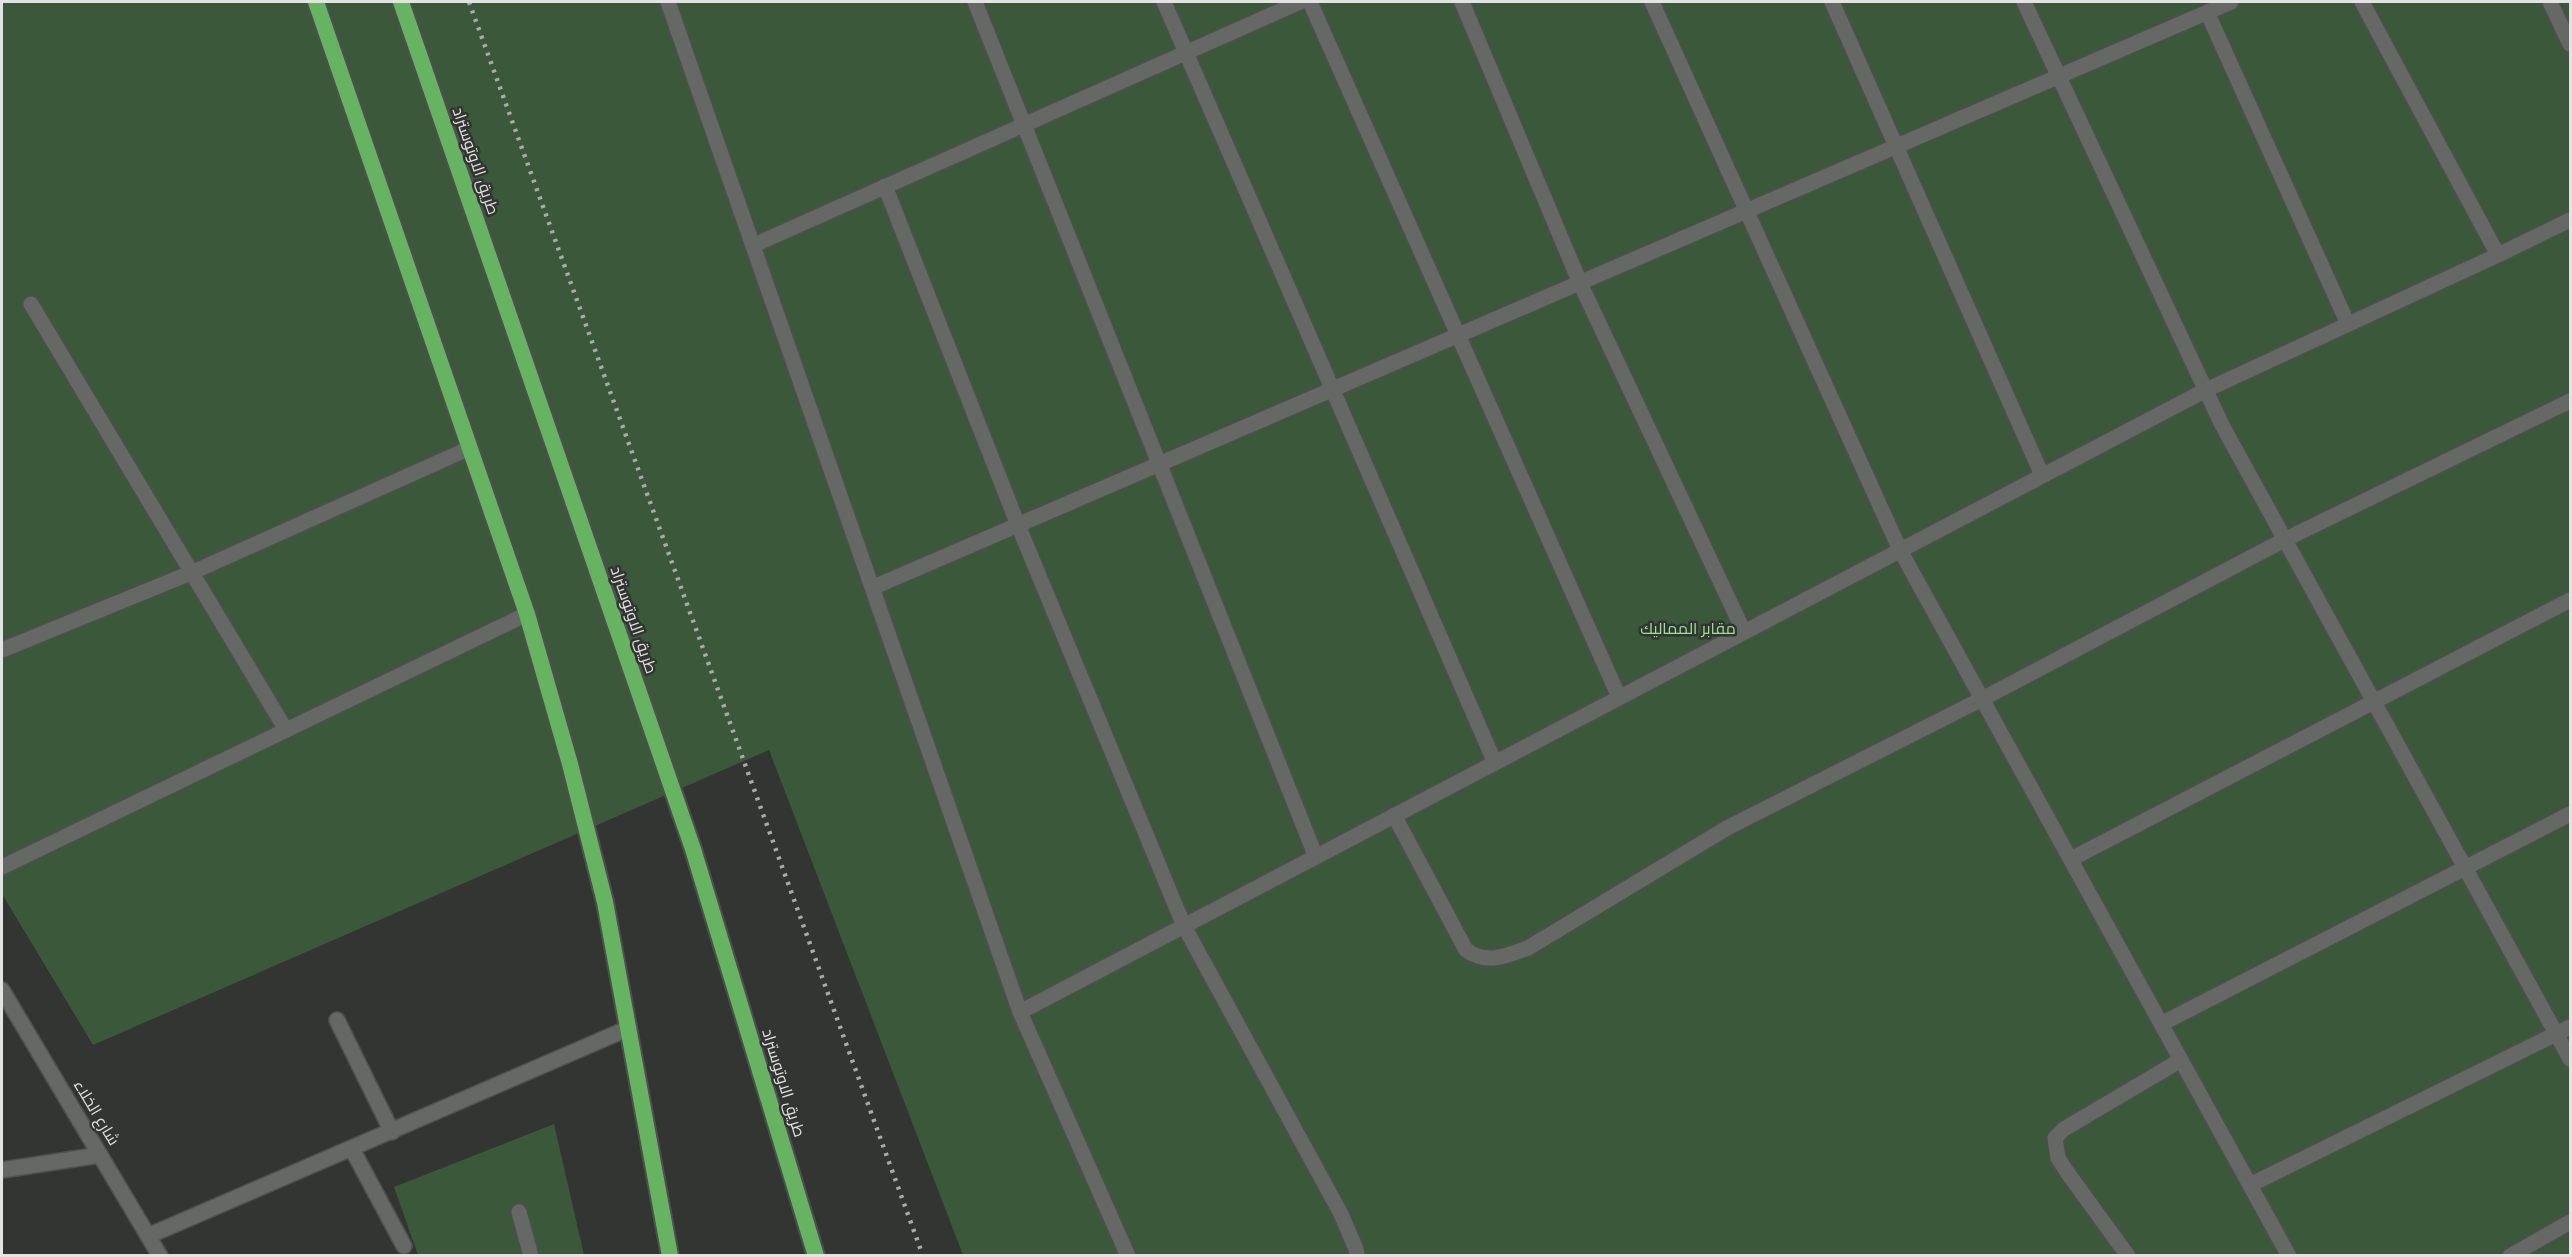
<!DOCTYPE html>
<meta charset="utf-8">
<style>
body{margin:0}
#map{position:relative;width:2572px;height:1257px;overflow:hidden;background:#323532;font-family:Montserrat,sans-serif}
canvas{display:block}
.frame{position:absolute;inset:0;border:3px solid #e2e3e2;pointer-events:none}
</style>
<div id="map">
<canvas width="2572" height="1257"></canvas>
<div class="frame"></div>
</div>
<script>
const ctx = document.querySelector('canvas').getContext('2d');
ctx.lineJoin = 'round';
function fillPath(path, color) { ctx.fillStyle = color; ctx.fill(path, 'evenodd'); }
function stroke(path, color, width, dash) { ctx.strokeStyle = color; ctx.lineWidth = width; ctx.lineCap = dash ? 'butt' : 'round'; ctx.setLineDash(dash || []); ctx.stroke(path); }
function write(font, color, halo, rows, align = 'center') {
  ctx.font = font + ' Montserrat,Cairo,sans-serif'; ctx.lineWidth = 5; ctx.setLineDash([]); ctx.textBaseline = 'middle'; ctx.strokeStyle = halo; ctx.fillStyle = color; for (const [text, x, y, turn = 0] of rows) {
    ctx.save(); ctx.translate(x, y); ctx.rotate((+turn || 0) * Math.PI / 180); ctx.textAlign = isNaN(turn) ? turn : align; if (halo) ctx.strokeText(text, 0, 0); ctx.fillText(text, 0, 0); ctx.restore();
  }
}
fillPath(new Path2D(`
 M2,2h2568v1253h-1607l-194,-505 -676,295 -91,-151z
 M554,1124l30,131h-166l-24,-68z`), '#3c583a');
const service = new Path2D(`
 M668,2l352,1010 108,244
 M975,2l341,855
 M1164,2l331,761
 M1310,2l309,695
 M1462,2l118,281 164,349
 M1652,2l248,548 389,706
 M1832,2l210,473
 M2024,2l198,423 348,634
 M2550,2l20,42
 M2207,12l141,312
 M885,186l133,339 166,401 157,288 15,35 1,7
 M754,245l546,-243
 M2498,255l72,-35
 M31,304l255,426
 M874,587l1357,-585
 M2,650l191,-78 277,-124
 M1394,815l72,135c21,15 40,6 62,-2l199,-120 255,-129 304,-160 284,-138
 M2071,859l499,-259
 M2,867l525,-253
 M1020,1012l1186,-622 292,-135 -136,-253
 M337,1020l55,112
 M2161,1024l409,-210
 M352,1149l52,97
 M2250,1185l320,-158
 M519,1212l12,44
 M148,1236l481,-208
 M2128,1256l-61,-84 -9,-14 -3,-20 9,-9 117,-69
 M2510,1256l60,-34`);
const minor = new Path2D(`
 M2,1170l98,-15`);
const tertiary = new Path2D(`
 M2,990l158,266`);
const trunk = new Path2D(`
 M316,2l211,612 43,150 35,138 65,354
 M401,2l292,847 123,407`);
stroke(service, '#4e504e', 18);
stroke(minor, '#4e504e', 18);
stroke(tertiary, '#4e504e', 18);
stroke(trunk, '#4e504e', 20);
stroke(service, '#656865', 15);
stroke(minor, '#656865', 15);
stroke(tertiary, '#656865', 15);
stroke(trunk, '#66b461', 16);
stroke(new Path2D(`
 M469,2l454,1254`), '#a9aaa9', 4.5, [3, 6]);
write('16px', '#e2e3e2', '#323532', [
 ["طريق الاوتوستراد",475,161,71],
 ["طريق الاوتوستراد",633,620,71],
 ["طريق الاوتوستراد",783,1083,73],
 ["شارع الخلاء",96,1113,59]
]);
write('16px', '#9be295', '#323532', [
 ["مقابر المماليك",1688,629]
]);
</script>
